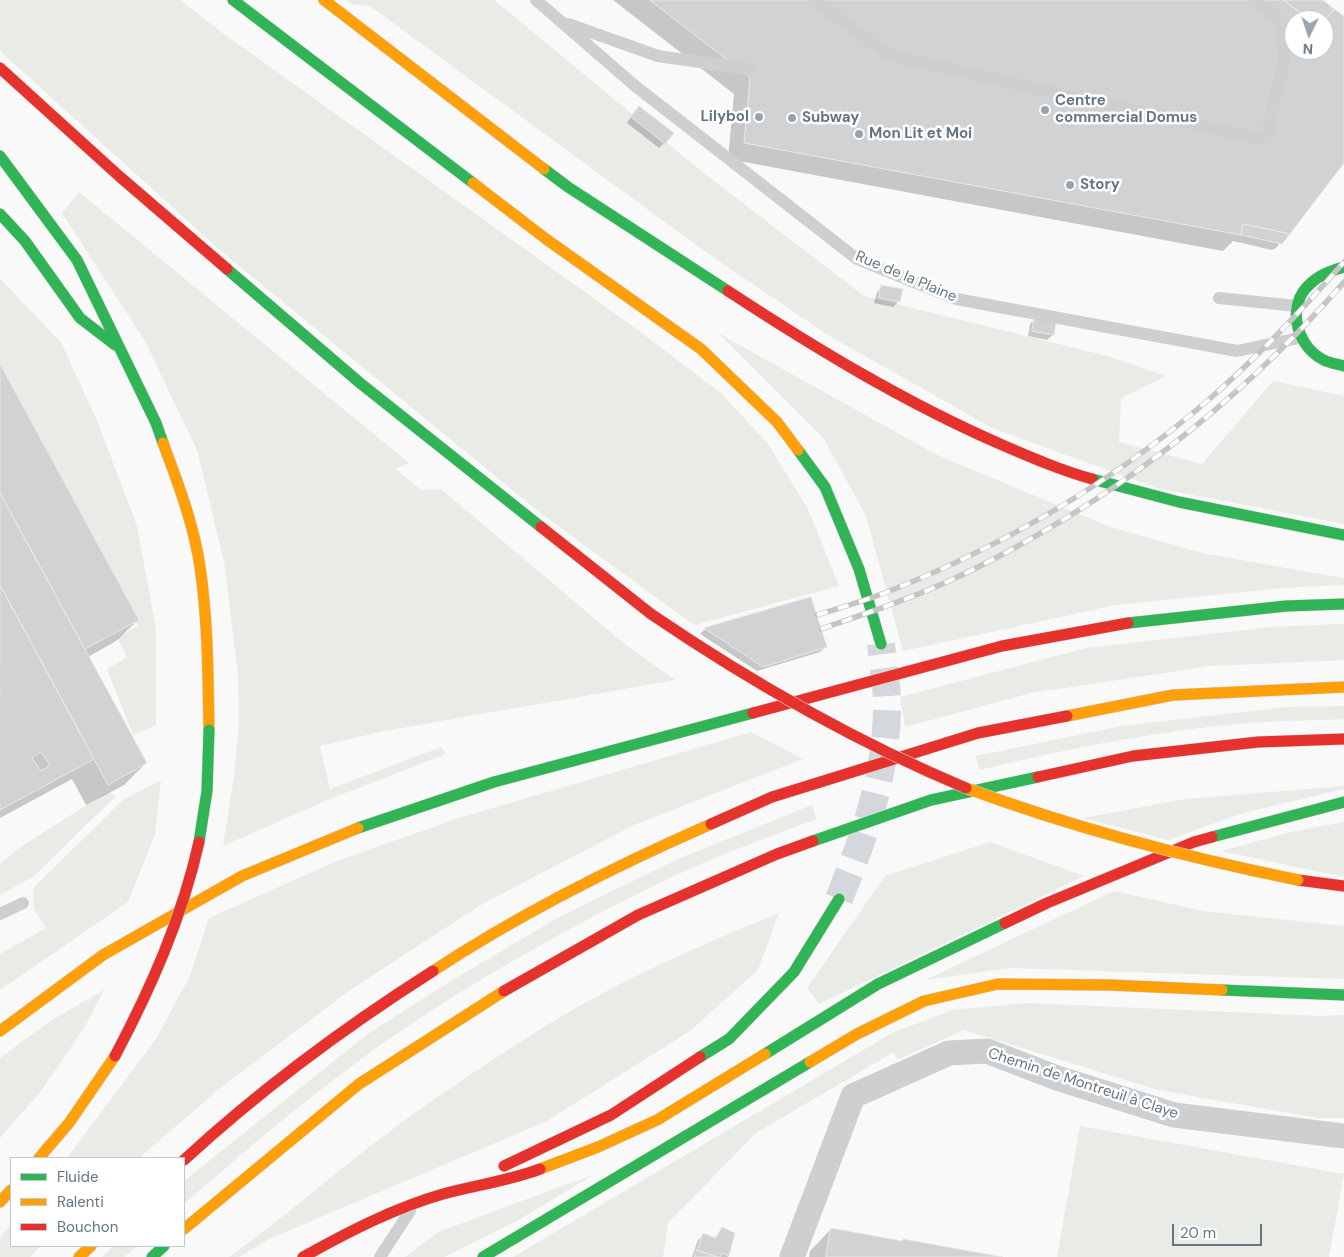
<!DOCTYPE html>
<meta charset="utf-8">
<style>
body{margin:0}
#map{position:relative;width:1344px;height:1257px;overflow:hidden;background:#f9f9f9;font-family:"DM Sans",sans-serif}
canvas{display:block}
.legend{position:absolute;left:10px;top:1157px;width:175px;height:90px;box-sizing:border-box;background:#fff;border:1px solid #c1c8cd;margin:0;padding:6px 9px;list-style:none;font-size:15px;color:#657683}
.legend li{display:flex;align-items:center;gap:10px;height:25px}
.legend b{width:25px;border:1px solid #c1c8cd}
.north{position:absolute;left:1284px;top:10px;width:50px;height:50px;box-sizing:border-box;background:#fff;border:1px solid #c1c8cd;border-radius:50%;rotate:184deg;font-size:14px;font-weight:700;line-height:20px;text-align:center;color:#657683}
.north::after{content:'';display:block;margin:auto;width:18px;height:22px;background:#99a4ac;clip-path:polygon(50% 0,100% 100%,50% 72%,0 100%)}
.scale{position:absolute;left:1172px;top:1224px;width:90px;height:22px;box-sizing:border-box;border:2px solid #657683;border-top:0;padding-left:6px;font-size:15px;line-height:18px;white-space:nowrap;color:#657683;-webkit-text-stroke:4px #fff;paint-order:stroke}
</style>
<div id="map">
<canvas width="1344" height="1257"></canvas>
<ul class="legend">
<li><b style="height:6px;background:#30b455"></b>Fluide</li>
<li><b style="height:6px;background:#ff9f0a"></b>Ralenti</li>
<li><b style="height:6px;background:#e5322d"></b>Bouchon</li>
</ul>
<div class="north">N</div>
<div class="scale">20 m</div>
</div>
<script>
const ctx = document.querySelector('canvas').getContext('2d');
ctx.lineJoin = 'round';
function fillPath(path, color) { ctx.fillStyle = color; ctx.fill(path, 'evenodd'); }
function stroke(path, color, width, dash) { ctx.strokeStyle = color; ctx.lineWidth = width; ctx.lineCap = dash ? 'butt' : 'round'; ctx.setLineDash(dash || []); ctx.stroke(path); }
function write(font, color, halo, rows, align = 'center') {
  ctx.font = font + ' "DM Sans",sans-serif'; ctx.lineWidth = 5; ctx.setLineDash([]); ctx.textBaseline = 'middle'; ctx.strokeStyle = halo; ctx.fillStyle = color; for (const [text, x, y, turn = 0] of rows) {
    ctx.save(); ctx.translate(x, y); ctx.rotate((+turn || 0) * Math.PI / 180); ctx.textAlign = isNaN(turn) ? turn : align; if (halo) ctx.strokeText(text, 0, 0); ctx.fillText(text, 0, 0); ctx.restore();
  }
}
fillPath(new Path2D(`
 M0,0h180l40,31 403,288 98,74 47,51 40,65 31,77 -145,39 -155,-113 -318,-261 -221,-200z
 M346,0h148l207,171 163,125 243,60 59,20 -45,22 -2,44 83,22 71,-83 71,15v128l-187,-36 -165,-60 -164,-93 -114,-77 -344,-252 -19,-2z
 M79,192l330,271 -13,6 25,21 20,-1 186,157 49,34 -292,51 -64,15 10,43 111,-42 5,7 -121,47 -102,45 11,-69 5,-55 -1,-47 -14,-114 -27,-111 -52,-109 -83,-128z
 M0,279l61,63 37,81 39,103 19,103v96l-23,10 -26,-66 20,-12 -10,-20 21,-11 -138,-261z
 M718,333l219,122 173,72 96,27 138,24v7l-61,3 -167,17 -213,46 -37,-135 -42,-77z
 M1344,624v36l-133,6 -180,27 -126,34 -5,-30 186,-49 185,-21z
 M1344,706v13c-27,2 -53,1 -80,3 -96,6 -191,26 -285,48l-3,-14 146,-30 164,-19z
 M751,732l52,27 -169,66 -150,78 -134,87 -131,99 -80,69h-72l89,-119 34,-63 19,-58 128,-57 122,-43z
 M161,780l-6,54 -27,68 -128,88v-36l46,-26 -12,-19 -1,-21 90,-88z
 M1344,786v3l-105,25 -71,26 -85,-22 103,-19z
 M109,791l6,6 -81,79 -34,19v-31l19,-16z
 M812,805l4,14c-58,22 -116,43 -171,71 -70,35 -139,73 -205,115 -91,58 -175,128 -256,199v-23l185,-148 82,-52 108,-64 121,-59z
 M1344,822v55l-123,-26 70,-19z
 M990,842l94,34 -265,128 -12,-16 78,-112z
 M1114,891l89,20 141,15v53l-333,-11 -86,12z
 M779,913l-21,57 -68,61 -143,90 -278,118 -30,18h-10c63,-45 120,-97 183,-142 52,-37 106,-73 162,-106 65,-37 136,-68 205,-96z
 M104,990l-20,38 -43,63 -41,47v-80l50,-37z
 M1027,1003l294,13 23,-1v103h-26l-160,-28 -194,-60 -67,30 -3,-8 -138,81 -88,90 -5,34h-150l379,-224 60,-23z
 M1080,1126l264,48 -15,83h-272z
 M595,1174l-78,47 -73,36h-39l33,-25z
 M11,1224v22h30l-11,11h-30v-20z
 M114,1246h23l-13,11h-22z`), '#e8ebe6');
fillPath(new Path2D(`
 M613,0h708l23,18v143l-68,87 -4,2 -39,-9 -10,10 -495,-92 6,-65zM1294,20h30v30h-30z
 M634,113l30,30 -5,5 -32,-25z
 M882,286l19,4 -3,12 -5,5 -19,-4 3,-11z
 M1035,319l18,16 -6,5 -19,-4 2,-12z
 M0,366l138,254 -22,21 -28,16 58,106 -22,22 -38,20 -14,-26 -72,39z
 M755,615l71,32 -6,5 -63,19 -57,-37 4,-4z
 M722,1228l6,29h-36l6,-17 6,-5 10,4z
 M831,1229l162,28h-184l1,-6z`), '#0003');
const building = new Path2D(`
 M650,0h634l26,20h-16v30h30v-29l10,-12 10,7v147l-54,71 -47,-10 -2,11 -497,-92 6,-65z
 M1284,0h39l11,9 -10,12 -14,-1z
 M639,106l35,27 -9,11 -34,-27z
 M1243,224l11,2 36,8 -8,10 -41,-9z
 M881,285l22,4 -3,13 -21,-4z
 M1035,318l21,4 -2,13 -22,-4z
 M0,364l139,256 -54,29 -85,-156z
 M0,493l147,270 -39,22 -108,-200z
 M0,585l94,174 -94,51z
 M811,597l16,50 -64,20 -59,-39z
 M41,752l9,13 -9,6 -9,-13z
 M722,1227l13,6 -6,23 -7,-3 -2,4h-3l-20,-7 6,-17 13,5z
 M831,1228l71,13 1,-2 100,18h-177z
 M697,1250l20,7h-22z`);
fillPath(building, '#d0d2d3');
stroke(building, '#e8e8e8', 1);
stroke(new Path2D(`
 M839,899c25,-63 46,-118 48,-187 1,-22 -4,-46 -6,-68`), '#d4d8dc', 28, [28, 14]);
const fast = new Path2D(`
 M233,0l240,183
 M0,156l77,104 79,163 7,20
 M544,169l24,18 160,104
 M0,214l25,27 55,77 35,27
 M1344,267c-13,4 -24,7 -34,17 -24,21 -14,61 12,75 6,4 15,5 22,7
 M227,269l133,114 181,144
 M798,450l27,37 34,82 22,75
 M1092,479l87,23 165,33
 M1128,623l158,-17 58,-2
 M358,828l136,-46 259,-69
 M1212,837l132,-35
 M813,841l118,-41 107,-23
 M1222,990l122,5
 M765,1054l113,-70 127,-61
 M700,1057l29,-18 65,-67 45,-73
 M152,1257l12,-11
 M483,1257l327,-195`);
const slow = new Path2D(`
 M324,0l220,169
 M473,183l73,56 155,110 76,73 21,28
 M163,443c15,40 31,82 37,124 8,54 8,108 9,163
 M1067,716l106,-21 171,-8
 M433,971c88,-58 182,-105 278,-147
 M0,1031l103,-76 139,-79 116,-48
 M810,1062l47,-28 67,-33 74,-17 112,1 112,5
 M39,1158l30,-35 46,-67
 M540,1169l58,-22 59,-27 108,-66
 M0,1202l11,-12
 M184,1229l175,-145 145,-93
 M79,1257l12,-11`);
const jam = new Path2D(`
 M0,68l119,108 108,93
 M728,291c87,57 176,111 272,153 30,13 60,26 92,35
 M541,527l110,87
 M753,713l249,-67 126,-23
 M1038,777l95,-21 125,-14 86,-3
 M711,824l61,-27 206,-64 89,-17
 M1298,880l46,6
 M1005,923l42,-20 147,-61 18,-5
 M504,991l134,-76 139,-61 36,-13
 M184,1160c77,-71 161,-133 249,-189
 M504,1166l107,-51 89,-58
 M303,1257c45,-25 91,-49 140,-63 32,-9 66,-13 97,-25`);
stroke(fast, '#d5d6d7', 12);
stroke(slow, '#d5d6d7', 12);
stroke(jam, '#d5d6d7', 12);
stroke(new Path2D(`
 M536,0l98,85 223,174 99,40 281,52 62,-13
 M814,0l74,55 377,85 19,-78 -2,-40 -28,-22
 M568,24l90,32 90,13
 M1219,298l77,8
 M0,914l23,-11
 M380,1257l30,-46`), '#cecfd0', 12);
stroke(new Path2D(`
 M792,1257l61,-161 96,-43 38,-2 70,27 117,37 170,21`), '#cecfd0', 25);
stroke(fast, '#30b455', 11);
stroke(slow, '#ff9f0a', 11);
stroke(jam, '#e5322d', 11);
const rail = new Path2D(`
 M817,615c25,-8 51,-15 75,-25 113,-45 222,-109 314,-188 50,-43 95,-91 138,-140
 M821,629c49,-17 98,-33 145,-56 145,-71 272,-169 378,-291`);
stroke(rail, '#c3c5c6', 5.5);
stroke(rail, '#fff', 4, [11]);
const fastBridge = new Path2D(`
 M199,842l8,-51 2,-61`);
const slowBridge = new Path2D(`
 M966,788c108,40 218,69 332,92`);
const jamBridge = new Path2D(`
 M651,614c100,68 203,127 315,174
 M115,1056c36,-68 67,-138 84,-214`);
stroke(fastBridge, '#d5d6d6', 12, []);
stroke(slowBridge, '#d5d6d6', 12, []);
stroke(jamBridge, '#d5d6d6', 12, []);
stroke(fastBridge, '#30b455', 11);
stroke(slowBridge, '#ff9f0a', 11);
stroke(jamBridge, '#e5322d', 11);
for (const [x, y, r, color] of [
 [1045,110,5,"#99a4ac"],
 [759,117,5,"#99a4ac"],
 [792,118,5,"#99a4ac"],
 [859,134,5,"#99a4ac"],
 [1070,185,5,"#99a4ac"]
]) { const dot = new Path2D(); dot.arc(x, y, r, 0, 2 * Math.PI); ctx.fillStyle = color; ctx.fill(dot); stroke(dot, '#fff', 2); }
write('bold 15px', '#657683', '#fff', [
 ["Centre",1055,101],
 ["commercial Domus",1055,118],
 ["Lilybol",749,117,"right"],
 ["Subway",802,118],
 ["Mon Lit et Moi",869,134],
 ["Story",1080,185]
], 'left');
write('15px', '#657683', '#fff', [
 ["Rue de la Plaine",906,277,23],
 ["Chemin de Montreuil à Claye",1083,1084,18]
]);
</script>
